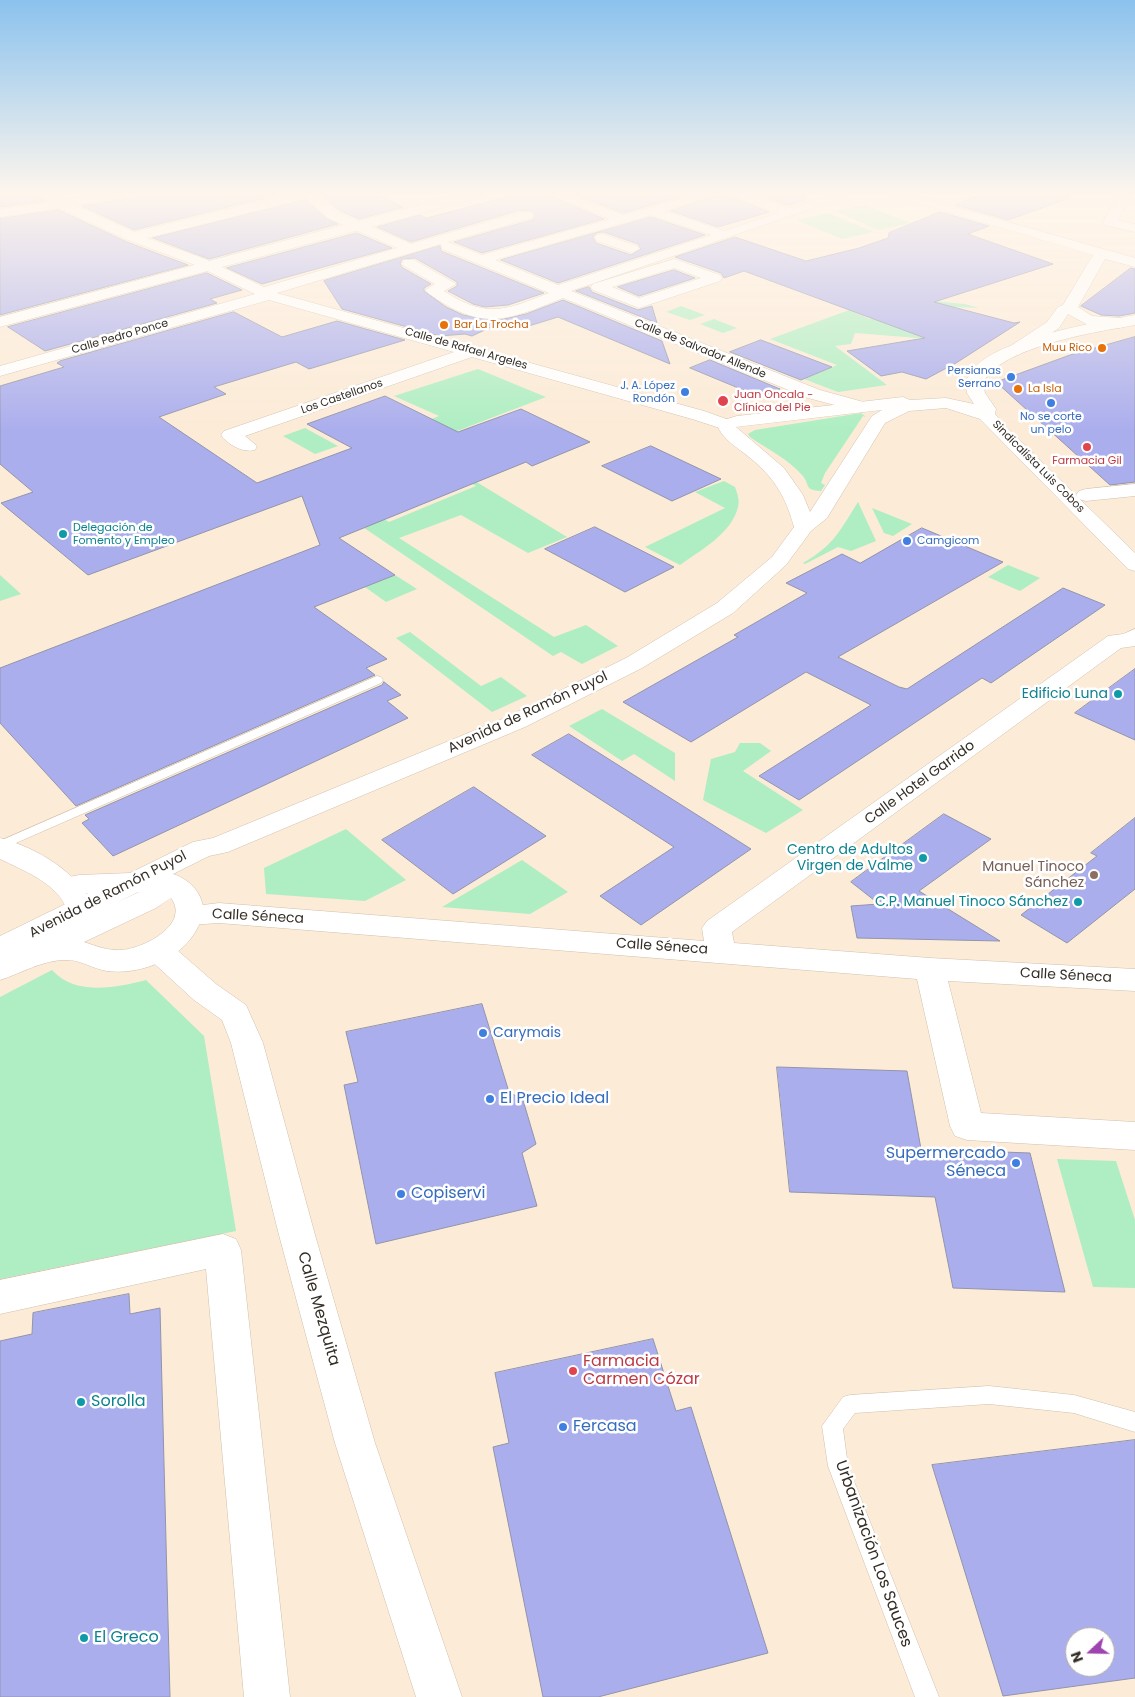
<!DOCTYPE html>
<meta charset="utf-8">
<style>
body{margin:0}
#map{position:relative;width:1135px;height:1697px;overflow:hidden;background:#fcebd7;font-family:Poppins,sans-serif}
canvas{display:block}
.north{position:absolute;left:1065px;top:1627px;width:50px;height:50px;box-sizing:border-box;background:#fff;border:1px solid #aeaba8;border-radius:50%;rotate:249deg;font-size:14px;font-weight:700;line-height:20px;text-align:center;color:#342e26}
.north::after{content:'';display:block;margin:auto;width:18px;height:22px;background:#9e44af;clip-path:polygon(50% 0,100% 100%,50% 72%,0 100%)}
</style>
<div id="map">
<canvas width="1135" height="1697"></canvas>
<div class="north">N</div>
</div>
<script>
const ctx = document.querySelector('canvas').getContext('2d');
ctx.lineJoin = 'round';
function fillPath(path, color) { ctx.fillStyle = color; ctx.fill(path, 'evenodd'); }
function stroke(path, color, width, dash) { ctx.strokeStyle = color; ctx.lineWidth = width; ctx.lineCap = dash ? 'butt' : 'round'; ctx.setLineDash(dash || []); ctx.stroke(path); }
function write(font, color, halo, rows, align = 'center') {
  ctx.font = font + ' Poppins,sans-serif'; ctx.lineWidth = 5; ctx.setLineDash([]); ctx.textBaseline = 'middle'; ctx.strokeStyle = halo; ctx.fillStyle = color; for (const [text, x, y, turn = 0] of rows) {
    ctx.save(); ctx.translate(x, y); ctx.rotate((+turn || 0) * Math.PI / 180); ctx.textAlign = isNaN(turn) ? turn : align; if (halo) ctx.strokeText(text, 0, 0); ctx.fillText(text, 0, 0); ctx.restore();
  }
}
fillPath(new Path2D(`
 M865,205l45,18 -31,7 -44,-19z
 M828,213l46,19 -32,7 -46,-19z
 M924,300l41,4 14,4 -53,-2 4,33 -75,-6 -4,11 -16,2 52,39 -49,7 -34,-13 33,-14 -67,-26 79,-29 21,9z
 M681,306l24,9 -15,5 -24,-8z
 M714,319l23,9 -14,5 -23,-9z
 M478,369l68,28 -89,34 -10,33 120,73 -39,16 -67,-38 -62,23 155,99 32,-12 32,21 -36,18 -21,-12 -8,4 -261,-177 14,-7 83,50 87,-36 -88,-49 51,-21 -45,-20z
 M861,413l5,4 -3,-1 -38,57 -4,10 4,2 -4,6c-18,-1 -10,-6 -19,-16 -14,-16 -35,-26 -52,-38l-2,-3 7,-4z
 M305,428l33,18 -23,8 -32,-18z
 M724,481l11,6c2,6 5,13 3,20 -6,26 -37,43 -58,58l-35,-18 80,-39 -30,-16z
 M858,502l18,39 -25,10 -13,-4 -33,17 -2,-1c31,-18 36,-31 55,-61z
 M872,508l40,16 -19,12 -9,-3z
 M1008,565l32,13 -20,13 -32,-14z
 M0,575l21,19 -21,7z
 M395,575l22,14 -31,13 -21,-15z
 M410,632l71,54 20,-9 26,19 -35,16 -96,-74z
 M602,709l73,44v28l-41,-27 -12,7 -53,-35z
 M740,743h20l11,8 -28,20 60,39 -37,23 -63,-33 8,-41 24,-7z
 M346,829l60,51 -41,21 -99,-7 -2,-26z
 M522,860l46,32 -38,22 -88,-7z
 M52,970c23,26 64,18 94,10l58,56 32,195 -236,48v-282z
 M1057,1159l59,2 19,59v68l-42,-1z`), '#aeeec2');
const building = new Path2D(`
 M0,193h37l8,8 -45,6z
 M138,193h147l-151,37 -52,-24 48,-7z
 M320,193h54l29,14 -44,12 -20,-9z
 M522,193h21l61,26 -122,34 -28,-11 78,-22 3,-4 -2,-5 -13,-1 -109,32 -34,-15 43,-12 6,3z
 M572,193h119l-67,20z
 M752,193h52l1,7 -16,5z
 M984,193h85l1,5 -62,22 -52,-15z
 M723,194l46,18 -51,15 -47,-16z
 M306,200l21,19 11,5 -129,35 -56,-21z
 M59,210l68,32 61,23 -188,50v-96z
 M940,212l49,14 -21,8 85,30 -119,38 80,21 6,-1 -64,41 -30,16 -24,-7 -21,4 -34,-25 78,-13 -181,-67 -20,7 -3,-5 -46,-16 60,-20 71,24 53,-13 29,-10 1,-5z
 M651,217l54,18 -147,48 -57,-23zM603,232l35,12 3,5 -10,6 -35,-12 -3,-6 4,-4z
 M357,233l35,15 -130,36 -35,-16z
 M440,246l1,5 103,42 -36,12 -23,2 -12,-3 -25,-13 9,-5v-4l-42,-24 -13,1 -2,5 3,4 28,16 -7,4v3l22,16 17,8 32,6 31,-7 37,-14 99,41 8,23 -112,-47 -39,12 -17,-7 -30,14 -7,-2 -25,2 -98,-27 -18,-28z
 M1131,268l4,1v44l-16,3 -18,-1 -20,-9z
 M674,270l21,8 -56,18 -21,-9z
 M207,273l35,17 -32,9 7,4 -172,48 -37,-24z
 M589,287l3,5 46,18 14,-4 5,17 -81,-32z
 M234,312l48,25 55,-16 68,19 -96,29 -13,-7 -82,25 12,7 -67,23 98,66 95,-35 -45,-24 78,-28 73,36 63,-23 69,33 -58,24 -6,-4 -187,76 56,37 -81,32 73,52 -21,9 9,7 -299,131 -76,-83v-55l320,-123 -18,-49 -214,79 -87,-72 32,-11 -33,-28v-78l64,-19 -7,-4 3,-2z
 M1135,337v145l-25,3 -114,-103 74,-27z
 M761,340l71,27 -31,13 -71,-28z
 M710,360l70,29 -20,8 -70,-29z
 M651,446l70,33 -49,22 -70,-35z
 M595,527l79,40 -49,25 -80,-43z
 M922,528l81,34 -165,95 61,30 8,2 156,-101 42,17 -114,78 -9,-5 -183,122 -40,-24 112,-71 -65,-33 -115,70 -68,-40 115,-65 -4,-2 73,-42 -21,-10 56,-29 18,9z
 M1135,669v71l-60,-27z
 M384,682l17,13 -14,6 21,17 -295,138 -31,-33 7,-4 -4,-4 297,-130z
 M569,734l182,115 -110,76 -41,-29 74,-49 -142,-92z
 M474,787l72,49 -93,58 -71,-54z
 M944,814l47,25 -72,52 81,50 -143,-3 -6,-32 28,-2 -28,-22z
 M1135,818v71l-68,54 -46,-28 76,-59 -6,-3z
 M482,1004l27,88 14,8 13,44 -14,9 15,53 -161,38 -32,-159 14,-3 -12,-50z
 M777,1067l130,4 14,78 109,4 35,139 -112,-4 -18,-91 -145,-5z
 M129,1294l1,20 30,-6 10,389h-170v-356l32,-7 1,-21z
 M653,1339l23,72 15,-4 77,246 -170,44h-55l-50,-250 16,-4 -14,-70z
 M1135,1440v238l-132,18 -71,-231zM1075,1637h30v30h-30z`);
fillPath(building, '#abaeed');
stroke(building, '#9294aa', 1);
const lane = new Path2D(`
 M377,676l4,1 2,3 -2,3 -381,167v-9z
 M989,1386l85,9 61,17v20l-61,-19 -85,-9 -134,9 -12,16 5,37 91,231h-24l-87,-231 -6,-40 21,-29 7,-2z`);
const street = new Path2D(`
 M39,193h15l9,6 39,-6h34l-6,4 -55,8 59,27 161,-39h22l21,19 73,32 110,-32h10l2,3 -2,3 -83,24 34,13 128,-36 -65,-26h20l59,22 75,-22h22l-56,18 59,20 54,-18 -54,-20h21l46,15 46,-15h20l-286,98 249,99 47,13 3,4 -3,4 -6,1 -53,-14 -245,-100c-57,23 -81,34 -135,-5l-3,-3 10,-6 -31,-18 -2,-3 2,-3h10l42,24 -12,7c42,28 62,19 105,2l-107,-44 -1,-5 -164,49 427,118 28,10 3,4 -3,4 -6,1 -34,-11 -220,-62 -227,79 12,10 -2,4c-12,3 -27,-5 -34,-15l3,-4 230,-79 -185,-52 -269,76v-10l255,-72 -60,-29 -67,-25 -69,-32 -59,9v-8l49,-7zM307,198l21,20 69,30 -133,39 -59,-28 -58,-21zM651,215l60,20 -153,50 -63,-25z
 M884,193h22l229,65v9l-30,-8 -27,48 14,9 28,2 8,5 -8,5 -32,-3 -20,-11 -9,14 -41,27h-12l-2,-3 2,-3 41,-27 11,-15 5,-2 30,-50z
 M1119,193h13l-14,27 17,4v8l-30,-7 -2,-3z
 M602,234l35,12 2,3 -7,4 -35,-12 -2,-3 2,-3z
 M674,259l46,16 2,3 -2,3 -81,27 -46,-18 -2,-3 2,-3zM674,268l27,10 -62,20 -27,-11z
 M1135,484v12l-49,5 -7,-2 -3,-4 3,-4 7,-2z
 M1135,629v17l-14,2 -389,284 2,11 196,15 205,11v22l-187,-10 33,132 154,9v28l-168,-10 -12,-4 -5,-10 -33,-147 -698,-56 -30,2 -10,-3 -4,-7 4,-7 40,-5 485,38 -2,-13 5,-7 401,-285 15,-2z
 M0,838c38,10 79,35 95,71 -15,26 -42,33 -66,49 -11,7 -16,16 -29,20v-29l6,-5 44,-22 16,-15c-11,-25 -44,-37 -66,-48z
 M158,939l11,4 47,41 30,21 17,38 52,192 60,208 87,254h-46l-81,-254 -56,-208 -48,-192 -9,-23 -28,-20 -47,-43 -4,-7 4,-7z
 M223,1234l13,5 5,11 49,447h-46l-38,-428 -206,45v-34z`);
const secondary = new Path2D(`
 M463,193h23l-1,3 -485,131v-10z
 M1135,315v10c-39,7 -132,21 -152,57l2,11 11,16 -1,5 9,11 131,128v18l-7,-2 -148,-150 -34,-11 -37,3 -24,12 -58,95 -16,13 -25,34 -53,48 -91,55 -117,59 -297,125 -19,4 -36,18c13,4 25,14 29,28 4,11 -2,22 -8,32 -17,27 -56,41 -87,37 -14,-2 -28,-12 -41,-11 -24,0 -44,13 -66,20v-44l88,-43 -19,3 -10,-3 -4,-7 4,-7 20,-4 51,-2 63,-31 20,-4 294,-121 119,-59 91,-55 55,-46 22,-30c-8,-30 -20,-50 -45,-70 -12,-10 -26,-17 -32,-32l3,-4 17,-5 166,-19 7,3 36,-2 28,6 -7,-11 -2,-11c4,-5 6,-12 11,-16 30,-29 118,-43 159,-51zM882,410l-10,6 -62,96 -7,-17 -19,-27 -48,-41zM139,892l-23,11 22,-11zM171,898c20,27 -29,51 -50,52 -13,1 -25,-4 -37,-8l72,-34z`);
stroke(lane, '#d0c0ad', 1);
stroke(street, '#d0c0ad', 1);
stroke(secondary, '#d0c0ad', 1);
fillPath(lane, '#fff');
fillPath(street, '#fff');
fillPath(secondary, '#fff');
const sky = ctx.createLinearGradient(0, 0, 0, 431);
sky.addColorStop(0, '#8bc2ee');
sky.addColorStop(0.45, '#fef6ed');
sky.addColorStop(1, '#fef6ed00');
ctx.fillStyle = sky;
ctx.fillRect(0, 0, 1135, 431);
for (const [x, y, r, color] of [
 [444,325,5,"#e8710a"],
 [1102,348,5,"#e8710a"],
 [1011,377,5,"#3f7fe0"],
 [1018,389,5,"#e8710a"],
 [685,392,5,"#3f7fe0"],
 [723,401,6,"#e0444e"],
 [1051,403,5,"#3f7fe0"],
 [1087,447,5,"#e0444e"],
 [63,534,5,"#0f9aa8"],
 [907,541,5,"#3f7fe0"],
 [1118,694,5,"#0f9aa8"],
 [923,858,5,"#0f9aa8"],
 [1094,875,5,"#8d6e63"],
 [1078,902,5,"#0f9aa8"],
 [483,1033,5,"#3f7fe0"],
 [490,1099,5,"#3f7fe0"],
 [1016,1163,5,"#3f7fe0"],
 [401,1194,5,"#3f7fe0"],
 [573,1371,5,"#e0444e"],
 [81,1402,5,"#0f9aa8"],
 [563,1427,5,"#3f7fe0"],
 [84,1638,5,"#0f9aa8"]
]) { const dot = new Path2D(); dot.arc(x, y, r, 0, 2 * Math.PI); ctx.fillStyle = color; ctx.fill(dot); stroke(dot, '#fff', 2); }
write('11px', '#c56008', '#fff', [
 ["Bar La Trocha",454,325],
 ["Muu Rico",1092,348,"right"],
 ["La Isla",1028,389]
], 'left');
write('11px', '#342e26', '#fff', [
 ["Calle Pedro Ponce",120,337,-16],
 ["Calle de Rafael Argeles",466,349,16],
 ["Calle de Salvador Allende",700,349,22],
 ["Los Castellanos",342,397,-19],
 ["Sindicalista Luis Cobos",1038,467,45]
]);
write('11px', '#366cbe', '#fff', [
 ["Persianas",1001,371],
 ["Serrano",1001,384],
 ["J. A. López",675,386],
 ["Rondón",675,399],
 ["No se corte",1051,417,"center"],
 ["un pelo",1051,430,"center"],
 ["Camgicom",917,541,"left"]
], 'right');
write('11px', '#be3a42', '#fff', [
 ["Juan Oncala -",734,395],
 ["Clínica del Pie",734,408],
 ["Farmacia Gil",1087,461,"center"]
], 'left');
write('11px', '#0d838f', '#fff', [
 ["Delegación de",73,528],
 ["Fomento y Empleo",73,541]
], 'left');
write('14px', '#0d838f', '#fff', [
 ["Edificio Luna",1108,694],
 ["Centro de Adultos",913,850],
 ["Virgen de Valme",913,866],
 ["C.P. Manuel Tinoco Sánchez",1068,902]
], 'right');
write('14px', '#342e26', '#fff', [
 ["Avenida de Ramón Puyol",528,713,-25],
 ["Calle Hotel Garrido",920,783,-36],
 ["Avenida de Ramón Puyol",108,895,-27],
 ["Calle Séneca",258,917,3],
 ["Calle Séneca",662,947,4],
 ["Calle Séneca",1066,976,3]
]);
write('14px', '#785e54', '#fff', [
 ["Manuel Tinoco",1084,867],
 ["Sánchez",1084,883]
], 'right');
write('14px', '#366cbe', '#fff', [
 ["Carymais",493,1033]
], 'left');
write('16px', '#366cbe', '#fff', [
 ["El Precio Ideal",500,1099],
 ["Supermercado",1006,1154,"right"],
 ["Séneca",1006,1172,"right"],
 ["Copiservi",411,1194],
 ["Fercasa",573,1427]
], 'left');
write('16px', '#342e26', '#fff', [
 ["Calle Mezquita",318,1309,74],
 ["Urbanización Los Sauces",873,1554,70]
]);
write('16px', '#be3a42', '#fff', [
 ["Farmacia",583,1362],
 ["Carmen Cózar",583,1380]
], 'left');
write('16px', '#0d838f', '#fff', [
 ["Sorolla",91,1402],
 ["El Greco",94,1638]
], 'left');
</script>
